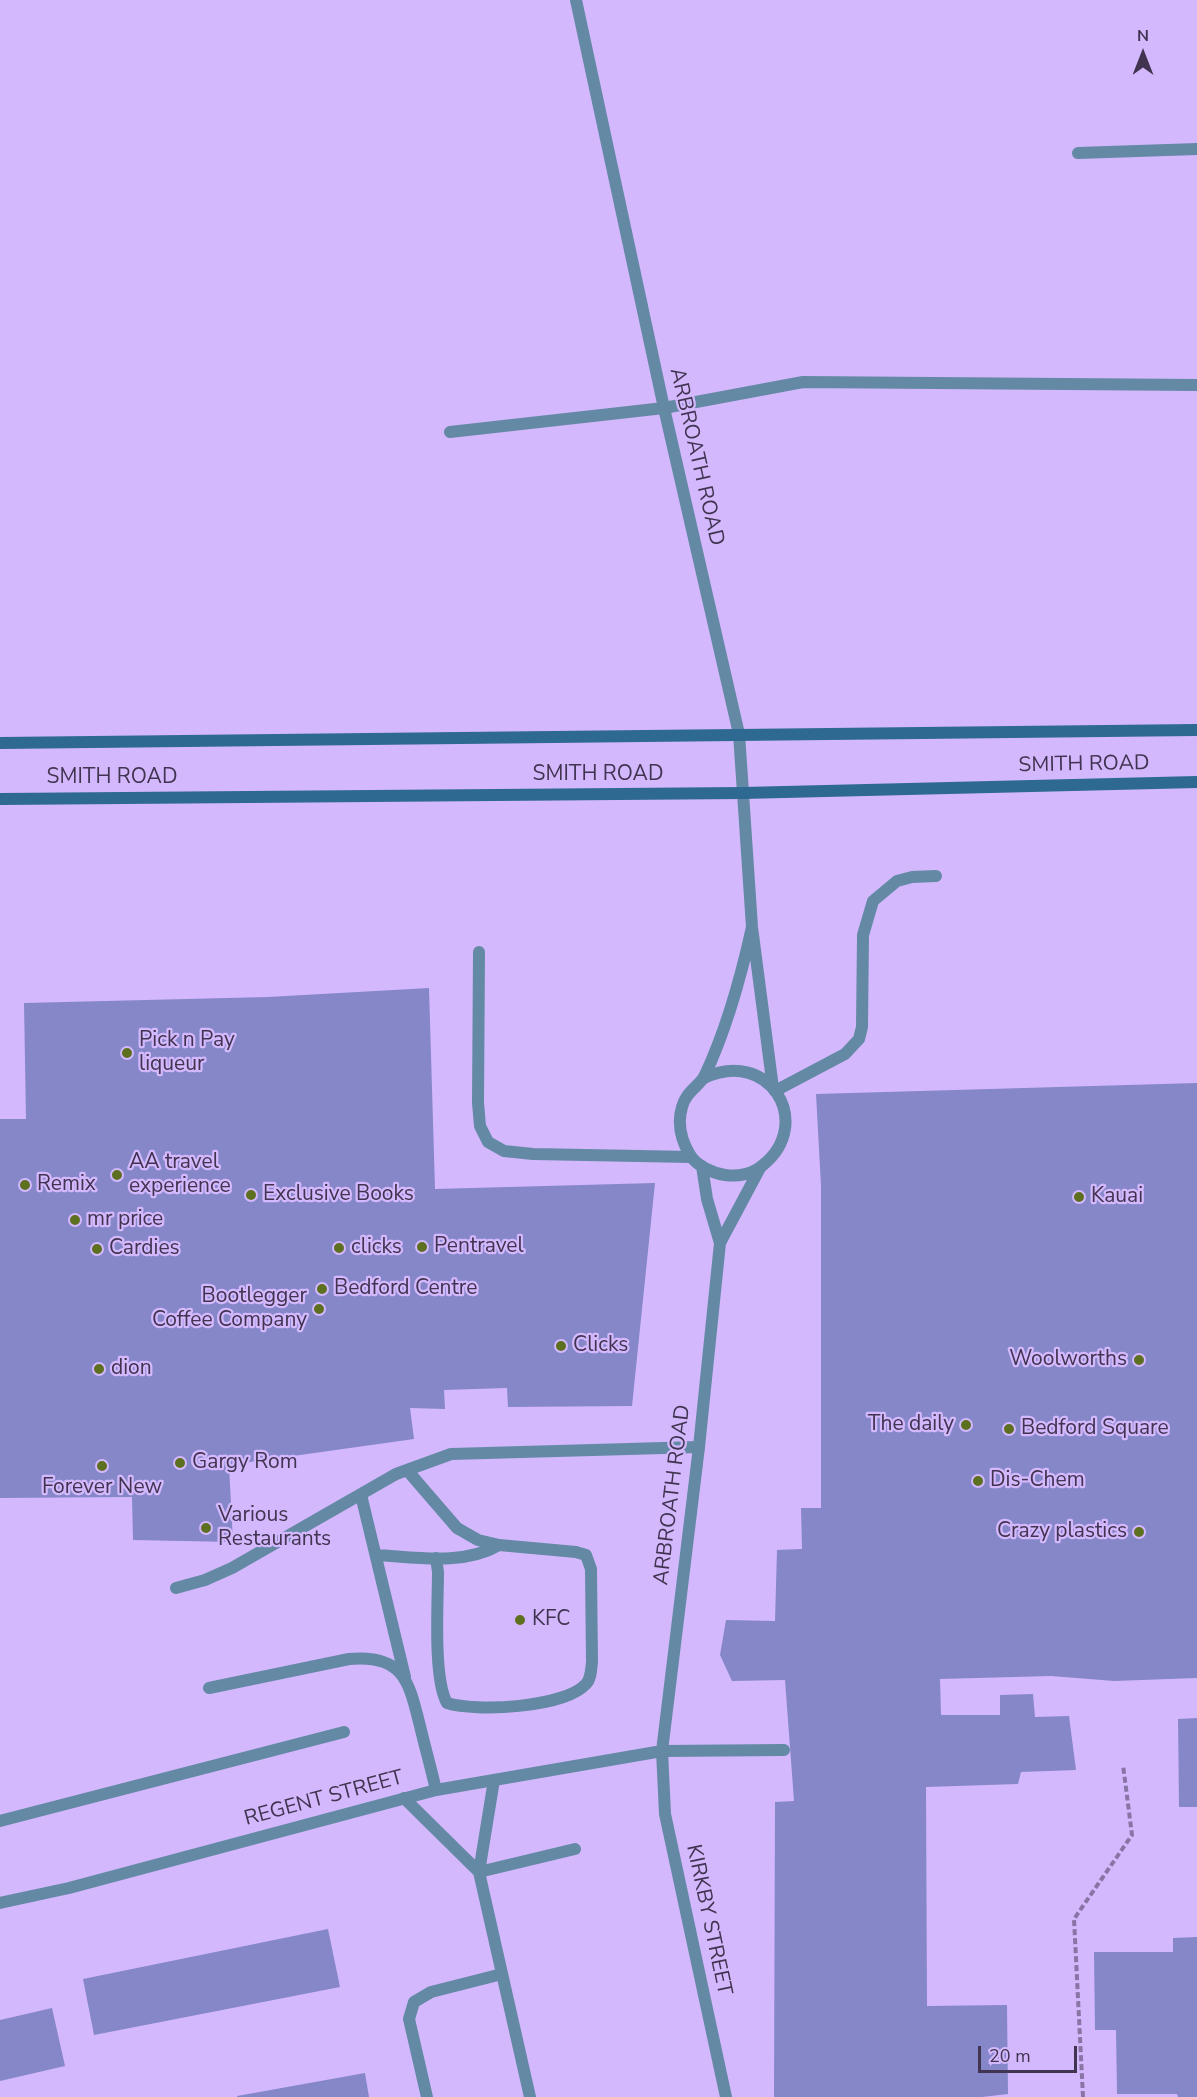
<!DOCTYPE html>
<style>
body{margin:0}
#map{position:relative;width:1197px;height:2097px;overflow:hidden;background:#d4b8fd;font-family:"Nunito Sans",sans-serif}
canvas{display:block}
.north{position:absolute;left:1113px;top:24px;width:60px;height:60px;-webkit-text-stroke:4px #d4b8fd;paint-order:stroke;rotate:0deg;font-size:16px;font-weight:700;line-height:24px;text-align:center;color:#403450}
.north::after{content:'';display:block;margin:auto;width:21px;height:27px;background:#403450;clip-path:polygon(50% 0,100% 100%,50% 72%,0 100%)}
.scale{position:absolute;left:978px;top:2046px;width:99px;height:27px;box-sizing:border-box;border:3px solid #403450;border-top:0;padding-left:8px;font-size:18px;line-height:21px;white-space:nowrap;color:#403450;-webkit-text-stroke:4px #d4b8fd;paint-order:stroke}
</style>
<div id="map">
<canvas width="1197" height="2097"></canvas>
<div class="north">N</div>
<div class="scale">20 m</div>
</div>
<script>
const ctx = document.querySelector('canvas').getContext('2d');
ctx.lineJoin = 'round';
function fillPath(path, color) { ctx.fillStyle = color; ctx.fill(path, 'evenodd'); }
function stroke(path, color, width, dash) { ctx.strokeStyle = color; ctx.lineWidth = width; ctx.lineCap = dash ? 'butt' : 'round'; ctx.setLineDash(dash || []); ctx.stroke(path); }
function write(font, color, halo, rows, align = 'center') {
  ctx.font = font + ' "Nunito Sans",sans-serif'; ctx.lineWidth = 4.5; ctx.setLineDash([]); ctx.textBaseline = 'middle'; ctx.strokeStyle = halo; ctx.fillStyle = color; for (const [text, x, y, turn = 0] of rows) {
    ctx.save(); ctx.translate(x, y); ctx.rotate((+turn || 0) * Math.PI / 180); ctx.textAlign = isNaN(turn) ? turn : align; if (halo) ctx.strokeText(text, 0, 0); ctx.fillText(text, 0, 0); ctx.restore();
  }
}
fillPath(new Path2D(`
 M429,988l6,201 220,-6 -23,223 -124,1 -1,-19 -63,2 1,19 -35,-1 4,31 -185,26 4,77 -100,-2 -1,-43 -132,1v-379h26l-2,-116 244,-6z
 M1197,1083v595l-83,3 -63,-5 -111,3 1,36h59v-20l33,-1 2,23 34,-1 7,54 -55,2 -3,12 -92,3 1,219 80,-1 1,89 -26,3h-208l1,-295 19,-1 -9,-121 -53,1 -12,-26 6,-35 49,1 2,-71 25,-1 -1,-41h20v-322l-5,-92z
 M1197,1718v89h-18l-1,-88z
 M328,1929l12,58 -246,48 -11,-56z
 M1197,1937v160h-19l-1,-3h-60l-1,-64h-21l-1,-78h79v-14z
 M52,2008l13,58 -65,15v-61z
 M365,2073l4,24h-132v-1z`), '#8587c9');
stroke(new Path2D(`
 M1083,2097l-9,-178 58,-84 -9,-70`), '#8975a5', 4, [6, 3]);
stroke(new Path2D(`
 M664,408l139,-26 394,3
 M479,952l-1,151 2,23 8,16 16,9 29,3 158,3
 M775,1091l70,-37 14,-15 3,-12 1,-92 10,-34 24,-20 15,-4 24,-1
 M407,1470l50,58 21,12 21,5 77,7 10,3 5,14 1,93c-1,8 -1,17 -6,22 -22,24 -110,28 -139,19 -14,-25 -9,-100 -9,-131l-2,-14
 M361,1495l44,182
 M376,1555c39,2 87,11 123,-10
 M176,1588l29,-8 27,-12 164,-94 55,-20 248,-7
 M209,1688l140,-29c55,-5 60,23 71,67 5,21 11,42 16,64
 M662,1751l122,-1
 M494,1780l-15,92 51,225
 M404,1798l75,74
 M0,1821l344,-89
 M479,1872l96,-23
 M427,2097l-18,-78 5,-17 17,-10 71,-18`), '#6489a5', 12);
stroke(new Path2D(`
 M1078,153l119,-4
 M450,432l214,-24
 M743,793l9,134 21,161
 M704,1078c65,-31 111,45 59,87 -10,9 -25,12 -38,10 -13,-2 -28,-9 -35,-20 -9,-15 -13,-31 -8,-48 4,-16 18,-21 23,-32 22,-47 36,-98 47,-148
 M702,1166l5,33 13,44
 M0,1903l69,-15 367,-98 226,-39
 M726,2097l-61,-283 -3,-63 37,-304 21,-204 40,-75`), '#6489a5', 12);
stroke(new Path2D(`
 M576,0l88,408 75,326 4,59`), '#6489a5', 12);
stroke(new Path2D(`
 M0,743l1197,-13
 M0,799l743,-6 454,-11`), '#2e6992', 12);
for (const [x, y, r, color] of [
 [127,1053,6,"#5c701f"],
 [117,1175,6,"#5c701f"],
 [25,1185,6,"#5c701f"],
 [251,1195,6,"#5c701f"],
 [1079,1197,6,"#5c701f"],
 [75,1220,6,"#5c701f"],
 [422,1247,6,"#5c701f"],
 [339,1248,6,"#5c701f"],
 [97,1249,6,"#5c701f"],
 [322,1289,6,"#5c701f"],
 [319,1309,6,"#5c701f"],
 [561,1346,6,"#5c701f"],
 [1139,1360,6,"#5c701f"],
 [99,1369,6,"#5c701f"],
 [966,1425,6,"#5c701f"],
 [1009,1429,6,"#5c701f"],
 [180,1463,6,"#5c701f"],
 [102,1466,6,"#5c701f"],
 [978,1481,6,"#5c701f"],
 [206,1528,6,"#5c701f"],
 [1139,1532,6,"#5c701f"],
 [520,1620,6,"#5c701f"]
]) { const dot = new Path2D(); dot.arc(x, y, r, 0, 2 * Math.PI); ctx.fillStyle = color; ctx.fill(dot); stroke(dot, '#d4b8fd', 2); }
write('21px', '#403450', '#d4b8fd', [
 ["ARBROATH ROAD",696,457,77],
 ["SMITH ROAD",1084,765,-1],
 ["SMITH ROAD",598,775],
 ["SMITH ROAD",112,778],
 ["ARBROATH ROAD",673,1495,-83],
 ["REGENT STREET",324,1799,-15],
 ["KIRKBY STREET",708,1920,78]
]);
write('21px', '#403450', '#d4b8fd', [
 ["Pick n Pay",139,1041],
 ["liqueur",139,1065],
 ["AA travel",129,1163],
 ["experience",129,1187],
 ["Remix",37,1185],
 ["Exclusive Books",263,1195],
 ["Kauai",1091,1197],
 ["mr price",87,1220],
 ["Pentravel",434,1247],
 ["clicks",351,1248],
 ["Cardies",109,1249],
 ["Bedford Centre",334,1289],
 ["Bootlegger",307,1297,"right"],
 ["Coffee Company",307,1321,"right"],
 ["Clicks",573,1346],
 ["Woolworths",1127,1360,"right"],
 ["dion",111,1369],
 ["The daily",954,1425,"right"],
 ["Bedford Square",1021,1429],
 ["Gargy Rom",192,1463],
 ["Dis-Chem",990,1481],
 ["Forever New",102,1488,"center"],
 ["Various",218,1516],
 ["Restaurants",218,1540],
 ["Crazy plastics",1127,1532,"right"],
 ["KFC",532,1620]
], 'left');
</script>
